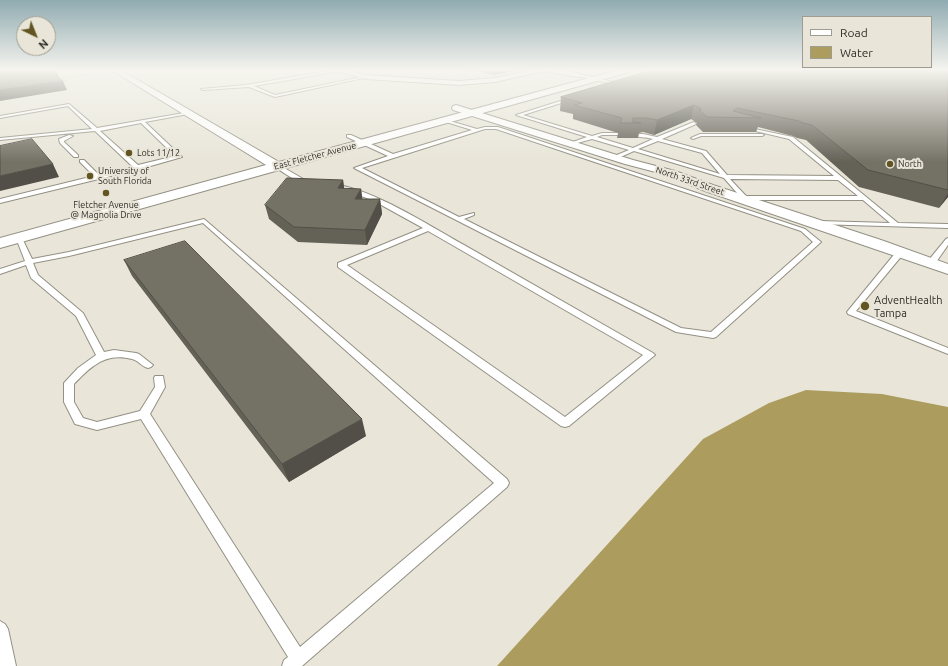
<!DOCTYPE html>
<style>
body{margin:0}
#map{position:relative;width:948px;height:666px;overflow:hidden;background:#e9e6d9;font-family:Ubuntu,sans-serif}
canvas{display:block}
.legend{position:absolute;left:802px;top:16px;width:130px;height:52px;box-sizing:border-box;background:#e9e6d9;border:1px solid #9f9c92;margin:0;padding:5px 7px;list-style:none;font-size:12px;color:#2f2d28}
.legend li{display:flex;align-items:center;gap:8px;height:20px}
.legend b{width:20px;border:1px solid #9f9c92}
.north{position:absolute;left:16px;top:16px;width:40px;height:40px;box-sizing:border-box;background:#e9e6d9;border:1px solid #9f9c92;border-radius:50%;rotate:137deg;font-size:11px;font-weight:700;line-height:16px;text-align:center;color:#2f2d28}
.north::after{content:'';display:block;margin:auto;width:14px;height:18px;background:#625522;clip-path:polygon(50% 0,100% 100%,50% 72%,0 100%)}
</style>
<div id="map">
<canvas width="948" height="666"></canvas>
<ul class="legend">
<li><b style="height:5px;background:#fff"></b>Road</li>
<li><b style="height:11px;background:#ac9d5f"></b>Water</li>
</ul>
<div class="north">N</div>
</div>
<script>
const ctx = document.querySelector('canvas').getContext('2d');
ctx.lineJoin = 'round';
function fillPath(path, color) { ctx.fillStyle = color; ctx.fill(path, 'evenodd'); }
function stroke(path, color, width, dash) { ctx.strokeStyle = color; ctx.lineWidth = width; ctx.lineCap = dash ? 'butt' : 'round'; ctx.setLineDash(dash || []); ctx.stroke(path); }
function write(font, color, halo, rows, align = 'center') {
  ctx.font = font + ' Ubuntu,sans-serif'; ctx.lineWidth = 4; ctx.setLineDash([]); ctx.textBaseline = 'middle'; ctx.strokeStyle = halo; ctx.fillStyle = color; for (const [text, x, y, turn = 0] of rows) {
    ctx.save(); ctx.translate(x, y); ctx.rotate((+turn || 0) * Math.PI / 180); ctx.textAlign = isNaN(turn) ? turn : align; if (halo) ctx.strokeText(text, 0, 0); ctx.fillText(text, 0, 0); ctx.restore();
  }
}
fillPath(new Path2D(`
 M806,390l76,4 66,13v259h-451l206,-227 66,-36z`), '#ac9d5f');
const lane = new Path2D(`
 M339,69l1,2 -86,15 21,9 91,-19 2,1 -93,20 -26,-10 -46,3 -2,-1 45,-4z
 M578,74l40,9 2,1 -2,1 -41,-9z
 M573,97l1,2 -51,16 69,21 10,-3h16v2h-16l-5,2 36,11 20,-9c-8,-2 -14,-2 -22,-3v-2h12l14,3 37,-15 2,2 -34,15 44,12 21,24 107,1 -45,-37 -46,-11 2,-1 48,10 105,86 50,1v4l-131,-4 -1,-1 3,-2 71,2 -27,-23h-114l-1,1h-4l-20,-23 -90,-27 -18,8h-4v-2l17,-7 -37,-11 -22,6v-2l17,-6 -71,-22zM658,141l44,12 18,21 -82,-25zM730,179l108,1 20,16h-112z
 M69,104l28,24 93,-16 -2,2 -43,8 37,35 -42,12 -140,34v-4l94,-23 -14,-14v-2h4l15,15 34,-8 -38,-36 -95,9v-2l92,-9 -24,-23 -68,12v-2zM141,123l34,33 -37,9 -38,-34z
 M443,119l34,10 8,-2h13l307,102 16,13 -105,95 -3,1 -37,-6 -322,-164 34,-12 -41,-19v-2h4l42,19 79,-24 -29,-9zM485,129h11l305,102 12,11 -102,90 -30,-4 -217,-109 10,-4v-2l-15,4 -97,-49z
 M700,134h62l2,1 -2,1h-61l-8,3 -2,-1z
 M69,135l4,1 -9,5v1l14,13v2h-4l-14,-14 -1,-4z
 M275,165h4l26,15 6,2c-9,5 -28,-10 -36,-15z
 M333,184c42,6 93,40 131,61 63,36 126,72 189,108l2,2 -86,71 -4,1 -4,-1 -223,-159v-4l85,-35 -49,-27 -28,-11 -15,-3v-2zM428,231l215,124 -78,62 -218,-152z
 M204,219l303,260 2,4 -2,4 -205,179h-20l2,-6 4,-3 -147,-238 -44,11 -22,-6 -11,-22v-19l14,-15 18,-13 -20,-39 -45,-38 -5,-13 -26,9v-5l25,-8 -9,-23 1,-1h4l1,1 10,21 37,-7zM203,223l291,260 -194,164 -150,-233 15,-27 -2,-11h-8l-1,2 1,9 -15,24 -43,11 -14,-4 -9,-16v-18c17,-18 32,-32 58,-25 6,1 10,8 16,9l3,-1 2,-2 -14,-11 -3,-1 -22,-3 -10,2 -21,-39 -45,-38 -5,-12 36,-7z
 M948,238v7l-14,20h-6v-4l18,-22z
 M897,251h3l4,2 -48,58 92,37v6l-100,-40 -1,-2z
 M0,621l5,3 3,5 8,37h-16z`);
const street = new Path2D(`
 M331,69h11l24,6 93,6 36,-3 40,-9h20l23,4 4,2 -4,2 -34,-6 -49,11 -36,3 -93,-6z
 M456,105l177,55 42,11 38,14 168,55 67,24v10l-243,-83 -38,-16 -42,-11 -172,-54 -1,-2 1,-2z`);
const secondary = new Path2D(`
 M110,69h9l160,93 343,-93h12l-1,2 -633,177v-10l266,-73z`);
stroke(lane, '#939084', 2);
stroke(street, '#939084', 2);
stroke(secondary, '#939084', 2);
stroke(new Path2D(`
 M208,69h14
 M61,82l6,-1 -5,-3 36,-6`), '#acaa9f', 1, [1.5, 1]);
fillPath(lane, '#fff');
fillPath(street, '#fff');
fillPath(secondary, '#fff');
fillPath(new Path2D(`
 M459,69h63l-29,6 -20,-5 -6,1z
 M948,69v128l-9,11 -80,-21 -53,-47 -9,-2 -4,-2 -35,-9 -2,5h-53l-7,-7 1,-2 -6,-4 -37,16 -11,-3 -4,1 -1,5h-21l1,-5 -45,-14v-5l-13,-3 1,-14z
 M343,180l1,9h17l1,10h18l2,15 -15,31 -69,-3 -29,-23 -4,-14z
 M124,260l242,176 -77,46 -157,-206z`), '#646157');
fillPath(new Path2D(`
 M467,69h6v1l-6,1z
 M493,69h29l-29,6z
 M53,73h4l4,8h2l4,9 -67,11v-11z
 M694,105l-3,14 -37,16 3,-15z
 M53,164l6,13 -59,14v-15z
 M343,180l2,14 -7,-6z
 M361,189l2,14 -8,-4z
 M948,193v4l-9,11z
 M380,199l2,15 -15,31 -2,-15z
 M362,419l4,17 -77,46 -7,-18z`), '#514f47');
const building = new Path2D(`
 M0,69h52l5,4h-4l10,8 -63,9z
 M656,69h292v121l-80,-20 -56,-45 -9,-2 -4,-2 -62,-13 -4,3 28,7 -54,-1 -7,-6 1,-2 -7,-4 -37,15 -11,-2h-13v4l8,1h-21l2,-5 -48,-13 8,-2 -21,-6z
 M32,139l21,25 -53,12v-30z
 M287,178l56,2 -5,8 23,1 -6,10h25l-15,31 -71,-3 -29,-22z
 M185,241l177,178 -80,45 -158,-204z`);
fillPath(building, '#747165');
stroke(building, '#514f47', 1);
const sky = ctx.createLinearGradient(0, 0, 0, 162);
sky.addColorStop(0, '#90abb1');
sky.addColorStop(0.43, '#f5f4ee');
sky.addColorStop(1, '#f5f4ee00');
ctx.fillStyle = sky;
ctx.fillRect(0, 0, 948, 162);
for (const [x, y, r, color] of [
 [129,153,4,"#625522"],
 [890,164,4,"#625522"],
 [90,176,4,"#625522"],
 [106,193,4,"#625522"],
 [865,306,5,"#625522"]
]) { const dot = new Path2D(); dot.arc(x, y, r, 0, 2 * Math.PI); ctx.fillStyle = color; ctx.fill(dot); stroke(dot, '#e9e6d9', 1.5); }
write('9px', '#2f2d28', '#e9e6d9', [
 ["Lots 11/12",137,153],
 ["North",898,164],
 ["University of",98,171],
 ["South Florida",98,181],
 ["Fletcher Avenue",106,205,"center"],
 ["@ Magnolia Drive",106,215,"center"]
], 'left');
write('9px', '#2f2d28', '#e9e6d9', [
 ["East Fletcher Avenue",315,156,-15],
 ["North 33rd Street",690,181,19]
]);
write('11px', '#2f2d28', '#e9e6d9', [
 ["AdventHealth",874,300],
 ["Tampa",874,313]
], 'left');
</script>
